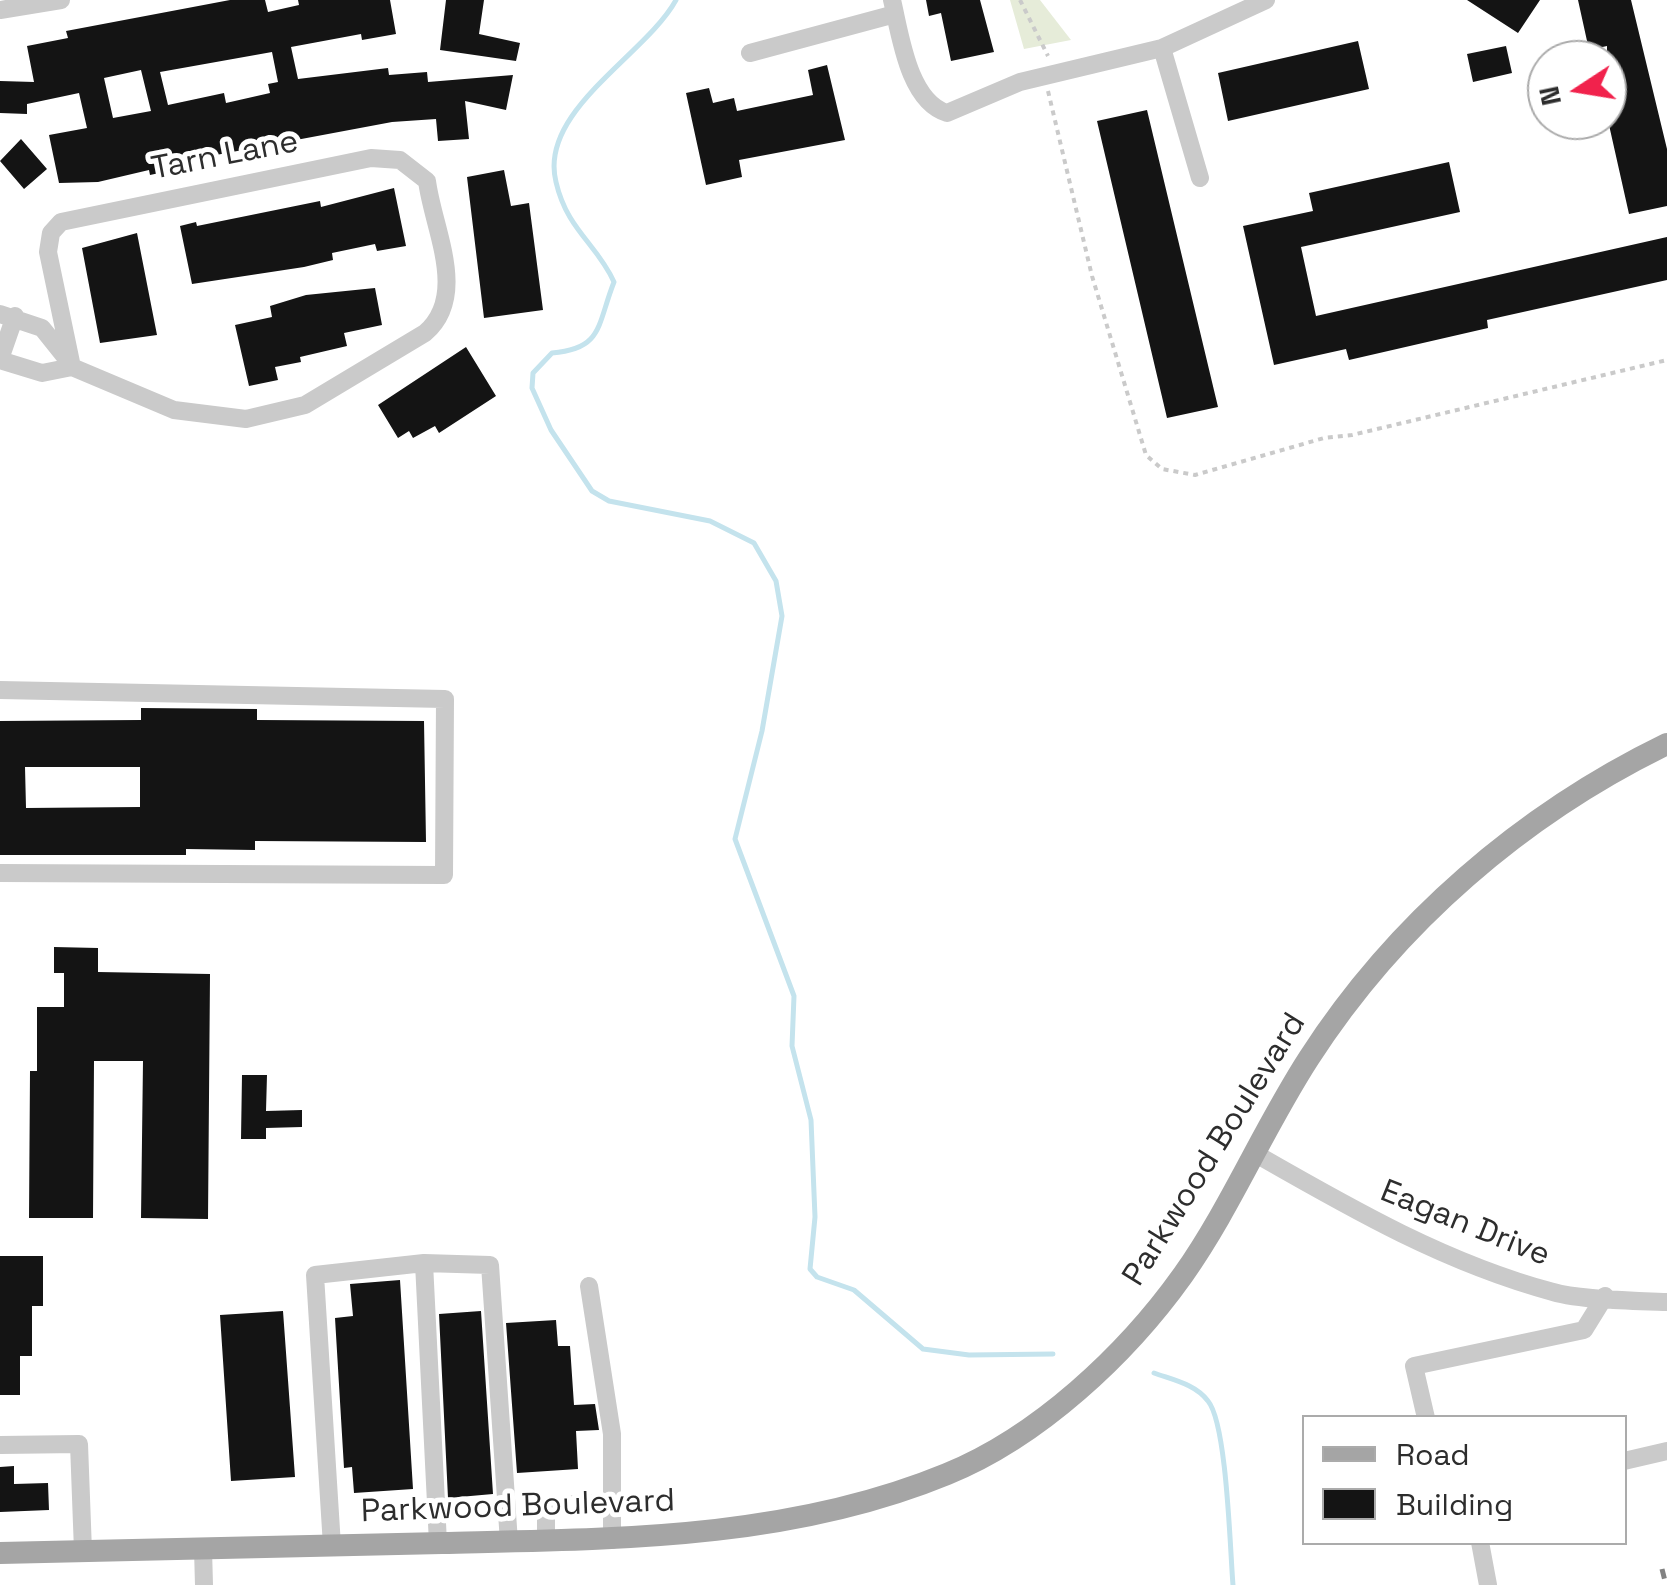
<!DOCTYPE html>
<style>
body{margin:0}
#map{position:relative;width:1667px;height:1585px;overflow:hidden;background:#fff;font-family:"Space Grotesk",sans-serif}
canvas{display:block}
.legend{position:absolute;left:1302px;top:1415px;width:325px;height:130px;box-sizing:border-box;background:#fff;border:2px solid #ababab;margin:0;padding:12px 18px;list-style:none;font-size:30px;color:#2d2d2d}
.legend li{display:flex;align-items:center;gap:20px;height:50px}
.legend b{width:50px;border:2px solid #ababab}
.north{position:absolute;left:1527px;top:40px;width:100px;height:100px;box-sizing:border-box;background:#fff;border:2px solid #ababab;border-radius:50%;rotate:258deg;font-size:28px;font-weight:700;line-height:40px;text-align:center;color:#2d2d2d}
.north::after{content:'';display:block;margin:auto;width:35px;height:45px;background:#f1224c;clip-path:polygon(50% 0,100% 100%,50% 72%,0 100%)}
</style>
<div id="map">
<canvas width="1667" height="1585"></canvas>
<ul class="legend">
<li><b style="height:12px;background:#a5a5a5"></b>Road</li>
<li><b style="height:28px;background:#141414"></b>Building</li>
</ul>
<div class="north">N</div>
</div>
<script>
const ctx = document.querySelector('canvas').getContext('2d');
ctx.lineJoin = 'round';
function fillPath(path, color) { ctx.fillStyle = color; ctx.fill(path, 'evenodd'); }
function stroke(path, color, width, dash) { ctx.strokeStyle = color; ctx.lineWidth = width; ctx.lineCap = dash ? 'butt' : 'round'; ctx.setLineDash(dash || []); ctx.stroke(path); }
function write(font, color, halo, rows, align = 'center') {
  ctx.font = font + ' "Space Grotesk",sans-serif'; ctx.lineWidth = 10; ctx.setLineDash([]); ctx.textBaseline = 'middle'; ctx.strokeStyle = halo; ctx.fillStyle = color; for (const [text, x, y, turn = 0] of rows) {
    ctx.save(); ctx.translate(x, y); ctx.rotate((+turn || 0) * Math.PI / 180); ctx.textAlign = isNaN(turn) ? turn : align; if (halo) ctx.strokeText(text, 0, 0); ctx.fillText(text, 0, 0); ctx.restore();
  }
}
fillPath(new Path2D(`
 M1010,0h30l31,40 -47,9z`), '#e6ecd9');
stroke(new Path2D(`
 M676,0c-30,55 -138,111 -120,182 11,48 41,62 58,100 -17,43 -11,67 -62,71l-19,20 -1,15 19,42 41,61 17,10 101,20 44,22 22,38 6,35 -20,115 -27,108 59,157 -2,50 19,74 4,97 -5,52 7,8 37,13 69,59 46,6 84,-1
 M1154,1373c19,7 41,11 54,28 19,23 22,149 25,184`), '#c4e3ed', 5);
fillPath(new Path2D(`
 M230,0h35l3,12 31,-7 -1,-5h92l6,34 -34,6 -1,-6 -70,13 7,32 90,-11 1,7 38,-3 1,10 85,-7 -7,35 -41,-9 4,38 -31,2 -2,-22 -44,3 -192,36 -37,10 1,4 -14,3 -1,-5 -51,12 -39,1 -10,-48 38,-7 -8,-35 -52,11v10l-27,-1v-32l34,1 -7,-36 41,-8 -2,-7zM272,52l6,30 -10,2 2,9 -44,10 -2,-10 -56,12 -8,-33zM141,70l10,41 -38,7 -9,-40z
 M446,0h38l-5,34 41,9 -4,18 -76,-11z
 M926,0h54l14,52 -43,9 -10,-48 -12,3z
 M1467,0h73l-22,33z
 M1578,0h53l36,149v57l-38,8 -22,-98v-70l-18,4z
 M1358,41l11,48 -141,32 -10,-48z
 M1506,46l6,27 -39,9 -6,-28z
 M827,65l18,75 -106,20 3,17 -36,8 -20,-92 23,-5 4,15 21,-5 3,13 76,-16 -5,-25z
 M1147,110l71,297 -51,11 -70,-297z
 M21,139l26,30 -23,20 -24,-28z
 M1449,162l11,50 -159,35 15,69 351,-79v43l-180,40 1,8 -139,32 -3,-11 -72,16 -31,-139 70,-15 -4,-18z
 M504,170l7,36 18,-3 14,107 -59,8 -17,-141z
 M394,188l12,58 -29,5 -2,-7 -43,9 1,7 -29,7 -112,17 -12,-58 16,-4 1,4 123,-25 1,6z
 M137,233l20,102 -57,8 -18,-95z
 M375,288l7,37 -38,8 3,13 -47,11 1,5 -26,5 3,13 -29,6 -14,-61 37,-8 -2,-11 36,-11z
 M466,347l30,49 -57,37 -4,-7 -22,12 -4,-7 -11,7 -20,-33z
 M141,708l116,1v11l167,1 2,121 -171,-1v9l-69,-1v6h-186v-134l141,-1zM25,767h115v40l-114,1z
 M54,947l44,1v24l112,2 -2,245 -67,-1 2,-157h-49l-1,157h-64l1,-147h7v-64h27v-34h-10z
 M242,1075h25l-1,36 36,-1v17l-36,1v11h-25z
 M0,1256h43v50h-11v50h-12v39h-20z
 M400,1280l13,209 -59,4 -2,-26 -8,1 -9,-150 18,-2 -3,-32z
 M283,1311l12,166 -64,4 -11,-166z
 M481,1311l12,183 -45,4 -9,-184z
 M556,1320l2,26h12l4,59 21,-1 4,26 -23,1 2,38 -61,4 -11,-150z
 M14,1466v18l34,-1 1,27 -49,2v-45z`), '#141414');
stroke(new Path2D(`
 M1020,0l28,56
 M1048,91l44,185 54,179 16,14 33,6 129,-37 28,-3 315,-75`), '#cacaca', 4, [5, 5]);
stroke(new Path2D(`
 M892,0c8,33 16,101 55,113l73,-31 142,-34 104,-48
 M0,10l61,-10
 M1162,48l38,130
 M750,53l145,-39
 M0,314l42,14 24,30
 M0,359l15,-43
 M0,360l42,13 30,-6 102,43 72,9 59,-14 120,-72c44,-38 8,-104 2,-152l-27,-21 -29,-2 -310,64 -10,11 -3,19 24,115
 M0,690l445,9 -1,176 -444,-2
 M1254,1153c96,55 191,110 299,139 27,8 84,9 114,10
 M424,1263l14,280
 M589,1286l23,148v106
 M1426,1418l-12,-52 170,-36 21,-34
 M0,1445l79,-1 4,107
 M1624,1461l43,-10
 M546,1542v-36l66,-4
 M1480,1542l8,43
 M332,1546l-17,-271 109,-12 66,2 19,277
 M203,1549l1,36`), '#cacaca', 18);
stroke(new Path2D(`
 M0,1553c147,-4 295,-6 442,-10 169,-4 345,-3 505,-69 91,-37 179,-119 236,-199 48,-68 80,-146 126,-217 87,-135 214,-244 358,-314`), '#a5a5a5', 22);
stroke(new Path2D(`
 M1662,1569l4,16`), '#828282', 5, [10, 8]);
write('32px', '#2d2d2d', '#fff', [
 ["Tarn Lane",225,156,-11],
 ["Parkwood Boulevard",1215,1150,-58],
 ["Eagan Drive",1465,1224,22],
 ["Parkwood Boulevard",518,1507,-2]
]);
</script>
